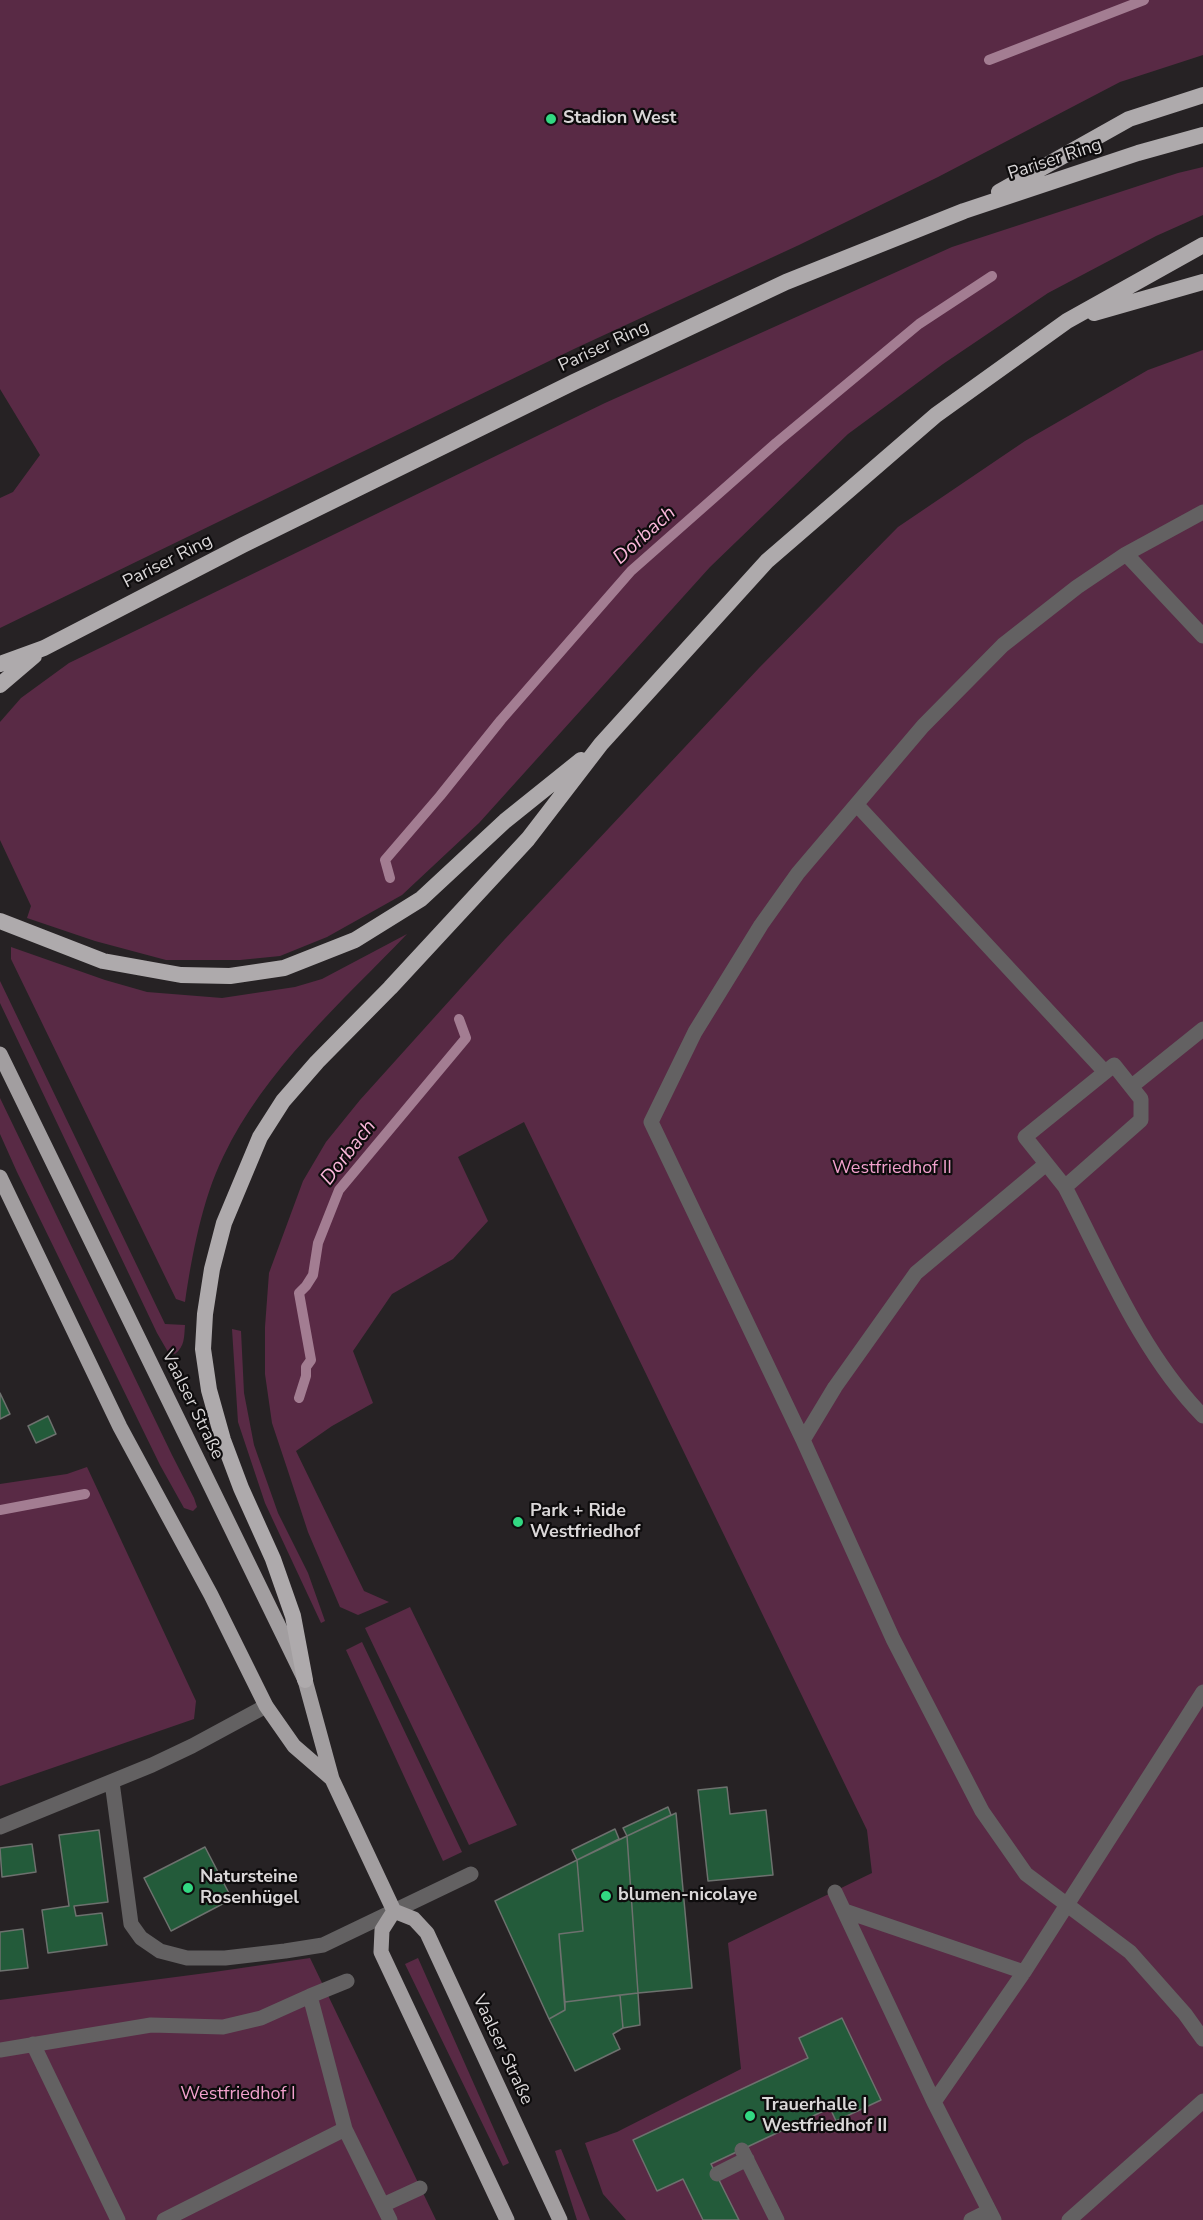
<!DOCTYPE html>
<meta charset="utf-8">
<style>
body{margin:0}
canvas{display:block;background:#262224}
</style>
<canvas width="1203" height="2220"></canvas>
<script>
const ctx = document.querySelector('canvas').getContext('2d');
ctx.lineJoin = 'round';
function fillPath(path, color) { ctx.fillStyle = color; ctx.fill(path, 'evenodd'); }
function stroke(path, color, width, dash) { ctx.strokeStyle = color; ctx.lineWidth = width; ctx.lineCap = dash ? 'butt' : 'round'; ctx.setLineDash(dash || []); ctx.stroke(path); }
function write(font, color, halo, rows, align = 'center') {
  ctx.font = font + ' "Nunito Sans",sans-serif'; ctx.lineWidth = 4.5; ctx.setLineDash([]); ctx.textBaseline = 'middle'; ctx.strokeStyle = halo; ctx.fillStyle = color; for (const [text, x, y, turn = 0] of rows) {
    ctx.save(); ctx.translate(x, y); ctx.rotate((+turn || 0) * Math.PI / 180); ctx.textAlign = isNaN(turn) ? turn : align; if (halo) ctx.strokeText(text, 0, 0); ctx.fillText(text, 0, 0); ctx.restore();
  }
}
fillPath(new Path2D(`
 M0,0h1203v55l-83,27 -182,95 -139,68 -223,103 -576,280v-130l13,-6 27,-37 -40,-66z
 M1203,167v48l-47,21 -108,57 -105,71 -95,70 -138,133 -231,256 -77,72 -75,42 -47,19 -40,4h-74l-71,-19 -68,-23 4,-12 -31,-66v-118l21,-24 48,-35 536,-260 347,-156 226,-74z
 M1203,350v1870h-577l-23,-26 -18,-51 32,-11 124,-63 -13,-126 144,-70 -5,-43 -343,-708 -66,35 30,64 -35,38 -61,35 -39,57 20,52 -41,23 -36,25 68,140 25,11 -31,13 -18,-8 -32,-75 -21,-64 -15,-45 -7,-49v-47l4,-54 34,-92 23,-39 34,-42 145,-161 254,-271 139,-141 127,-86 123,-71z
 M407,934c-66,69 -142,135 -184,223 -21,43 -31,98 -38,145l-9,-3 -165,-340v-12l94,33 42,12 75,6 73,-11 27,-8z
 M0,981l165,343 20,1c-1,12 0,21 -10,29l-7,-2 -11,-19 -157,-330z
 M0,1098l172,357 22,43 3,9 -4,4 -9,-3 -24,-43 -143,-293 -17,-38z
 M232,1329l9,2 3,62 10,52 24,68 30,60 17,48 -4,2 -56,-120 -27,-81z
 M87,1467l109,234 -2,18 -194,67v-302l67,-10z
 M410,1607l107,218 -48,20 -104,-217z
 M362,1642l100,210 -19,9 -97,-211z
 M310,1958l126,262h-436v-220l214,-28z
 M418,1958l91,205 -6,3 -98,-202z
 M561,2149l29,71h-13l-22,-69z`), '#592a45');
stroke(new Path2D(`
 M989,60l155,-60
 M390,878l-5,-18 55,-64 61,-76 130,-149 145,-128 143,-119 73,-48
 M299,1398l7,-22v-9l5,-7 -12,-67 7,-7 7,-11 5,-32 21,-53 127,-152 -7,-19
 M0,1510l85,-16`), '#a37d92', 10);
const building = new Path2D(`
 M0,1393l10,21 -10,5z
 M48,1416l8,18 -20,9 -8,-17z
 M727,1787l3,27 36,-4 7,65 -65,6 -10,-91z
 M668,1807l3,8 -44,21 -4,-8z
 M676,1813l16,175 -54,5 -11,-157z
 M615,1829l4,10 -42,21 -5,-10z
 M99,1830l9,72 -34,4 2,10 26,-3 5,32 -59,8 -6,-43 27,-4 -10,-71z
 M627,1836l11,157 -73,9 -6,-68 24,-3 -6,-71z
 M32,1844l4,28 -34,5 -2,-29z
 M205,1847l27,52 -61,32 -27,-53z
 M577,1860l6,71 -24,3 6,76 -16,9 -54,-118z
 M23,1929l5,39 -28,3v-39z
 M638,1993l2,32 -17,3 -3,-33z
 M620,1995l3,33 -10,6 7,15 -45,22 -26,-52 16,-9v-8z
 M842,2018l39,82 -45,21 -6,-13 -119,56 28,56h-36l-20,-41 -26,12 -24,-51 175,-82 -9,-20z`);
fillPath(building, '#235b3a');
stroke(building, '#6d716e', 1.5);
stroke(new Path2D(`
 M1203,512l-77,42 -49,33 -74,58 -80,81 -125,147 -37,52 -66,107 -44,90 152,318 90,199 89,172 44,63 104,78 55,62 18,25
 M1126,554l77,82
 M857,805l248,267
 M1114,1065l27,34v21l-76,67 -40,-50z
 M1132,1086l71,-57
 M1065,1187c40,77 77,167 138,229
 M803,1440l32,-53 81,-114 130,-109
 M112,1782l19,142 10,14 19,13 27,7h38l60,-7 38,-6 148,-71
 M0,1827l152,-62 40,-19 74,-40
 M835,1892l99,210 60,118
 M845,1911l179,61
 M347,1981l-37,15 35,133 45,91
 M33,2044l85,176
 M0,2050l151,-25 72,2 38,-9 49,-22
 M934,2102l90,-130 179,-280
 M742,2150l35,70
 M717,2174l30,-15
 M383,2205l37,-17
 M164,2220l181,-91
 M971,2220l18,-9
 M1069,2220l134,-119`), '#636162', 15);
stroke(new Path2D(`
 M0,1054l305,626 27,99 62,132 20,8 13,14 133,287
 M0,1177l120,250 91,168 55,111 28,40 37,32
 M394,1911l-12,19 -1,22 126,268`), '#a29ea0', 15);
stroke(new Path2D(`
 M999,192l130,-73 74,-24
 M1094,313l109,-31
 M0,664l44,-16 199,-103 331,-163 212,-100 178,-71 174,-58 65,-18
 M0,685l34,-29
 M0,921l103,40 78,14 49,1 54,-8 71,-28 66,-41 84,-78 76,-61
 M305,1680l-12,-64 -20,-57 -32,-71 -18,-48 -14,-50 -6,-41 2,-35 7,-45 12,-46 36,-86 23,-36 34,-39 73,-74 138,-149 73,-95 166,-183 169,-146 131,-94 136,-76`), '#aeaaac', 16);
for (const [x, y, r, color] of [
 [551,119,6,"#32d882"],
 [518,1522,6,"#32d882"],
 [188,1888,6,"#32d882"],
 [606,1896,6,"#32d882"],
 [750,2116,6,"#32d882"]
]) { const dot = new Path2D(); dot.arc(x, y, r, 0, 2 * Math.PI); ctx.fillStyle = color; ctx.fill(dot); stroke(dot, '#0e0c0d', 2); }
write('bold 18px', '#dad7d8', '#0e0c0d', [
 ["Stadion West",563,119],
 ["Park + Ride",530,1512],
 ["Westfriedhof",530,1533],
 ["Natursteine",200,1878],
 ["Rosenhügel",200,1899],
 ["blumen-nicolaye",618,1896],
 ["Trauerhalle |",762,2106],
 ["Westfriedhof II",762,2127]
], 'left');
write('18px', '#dad7d8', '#0e0c0d', [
 ["Pariser Ring",1055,160,-18],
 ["Pariser Ring",604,347,-25],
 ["Pariser Ring",168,562,-27],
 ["Vaalser Straße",192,1405,64],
 ["Vaalser Straße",502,2050,65]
]);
write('18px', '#f2a1cd', '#0e0c0d', [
 ["Westfriedhof II",892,1169],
 ["Westfriedhof I",238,2095]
]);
write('italic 20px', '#f9b6d9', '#0e0c0d', [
 ["Dorbach",645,536,-42],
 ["Dorbach",349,1153,-52]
]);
</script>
